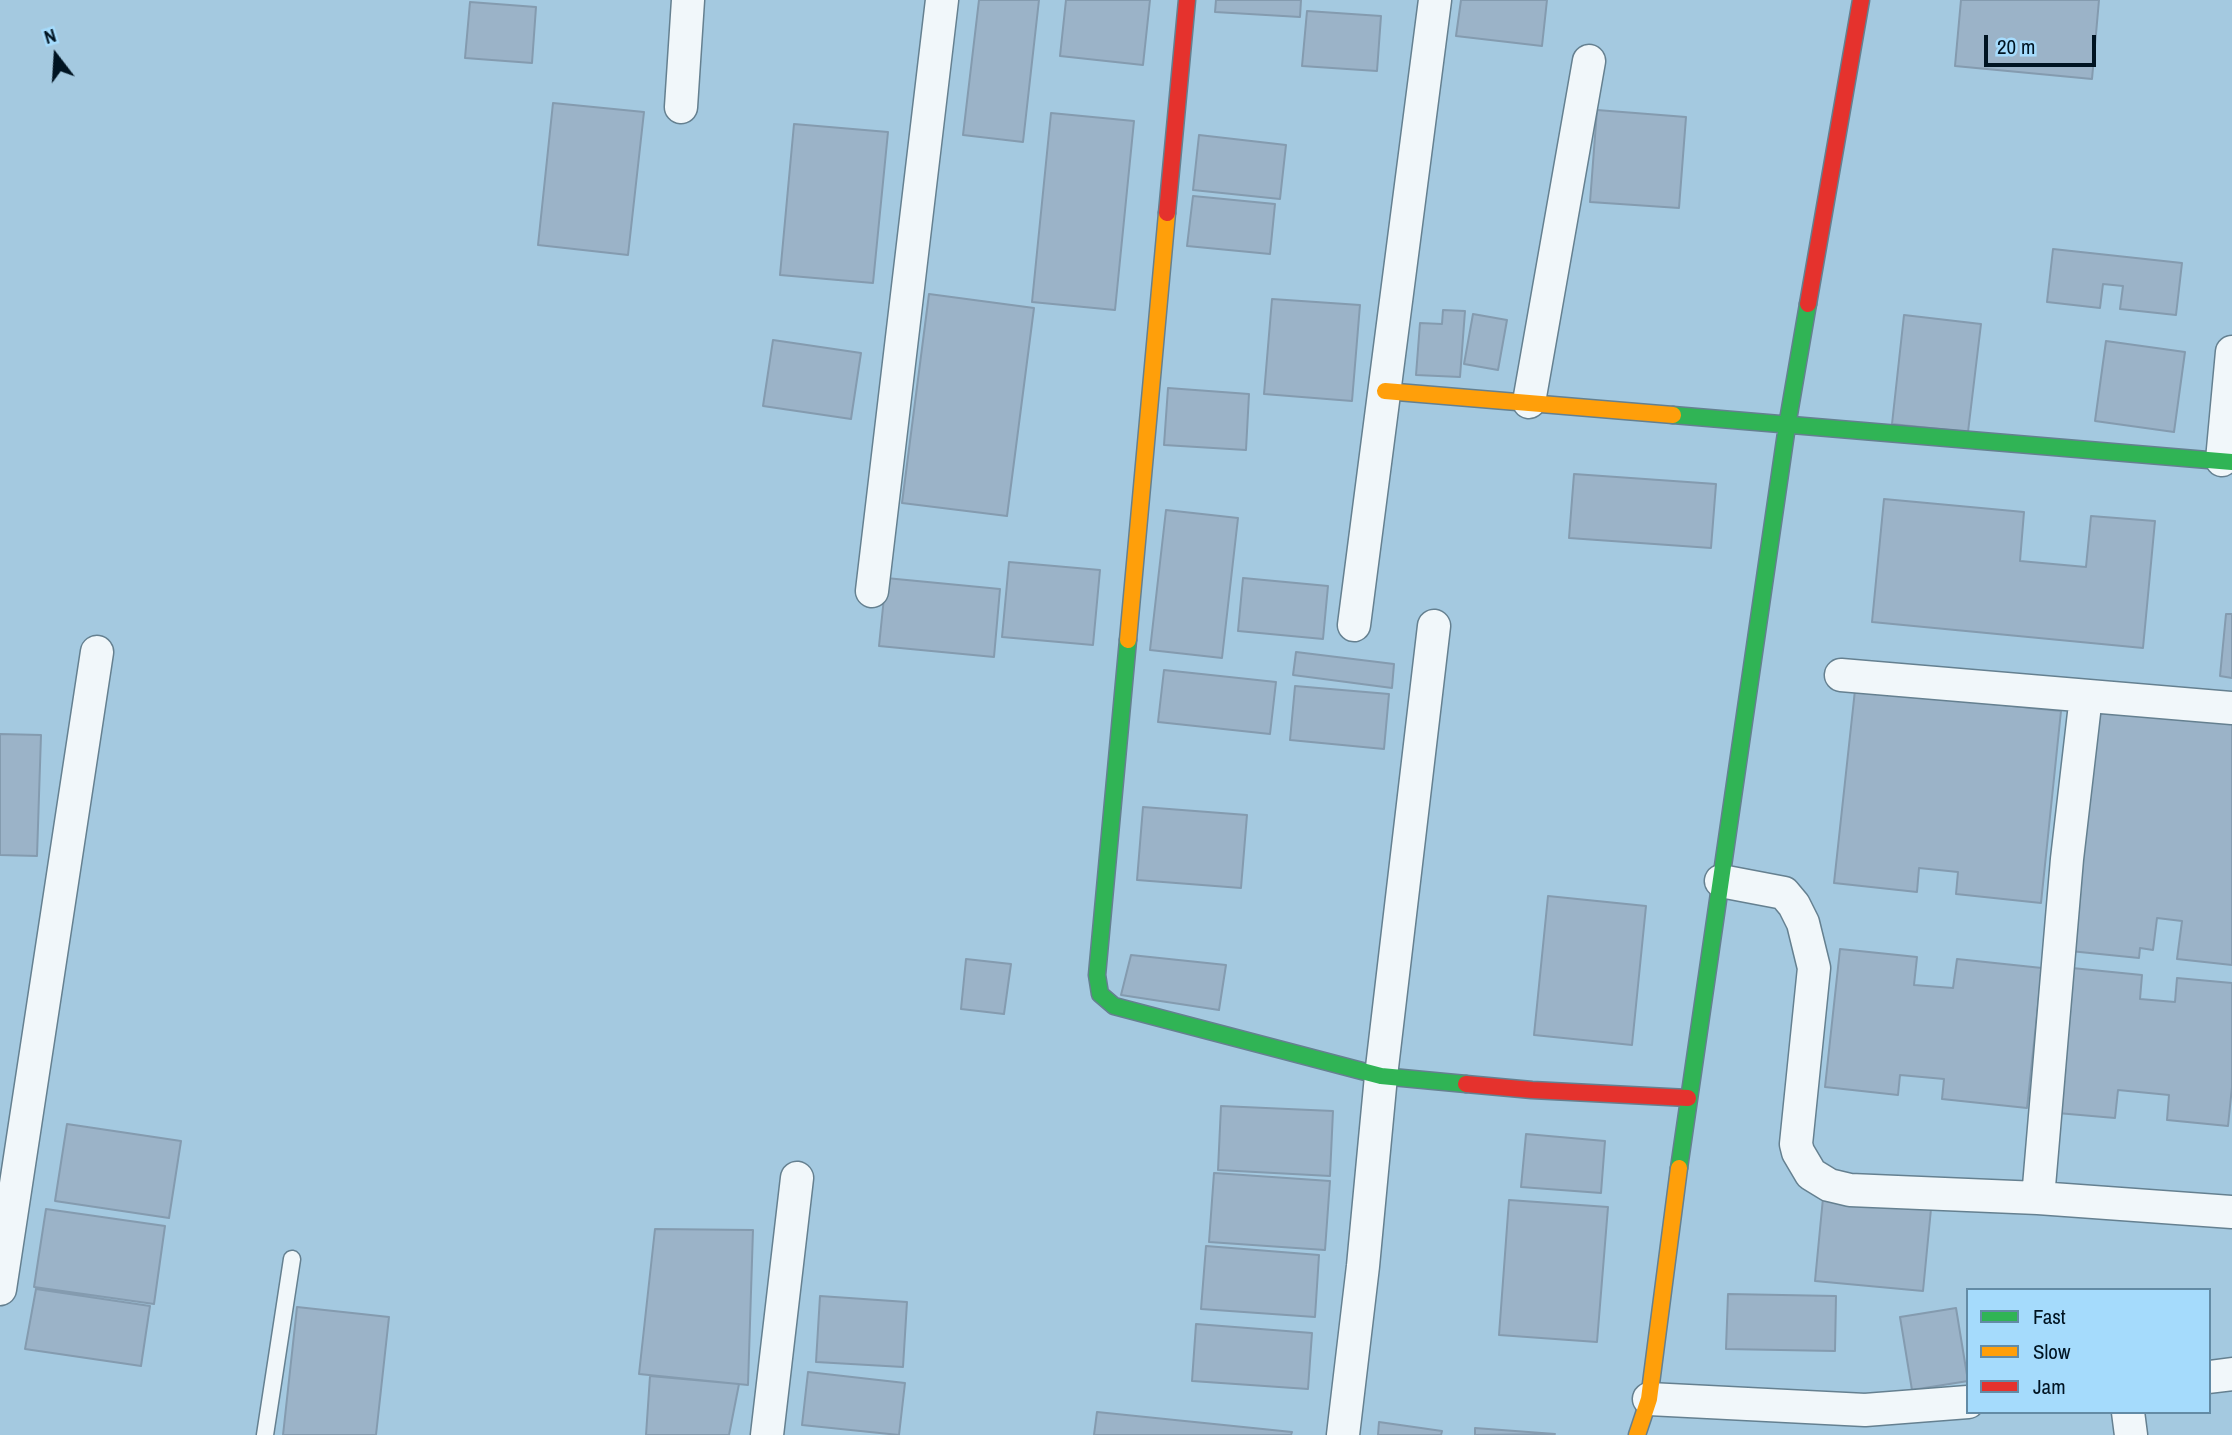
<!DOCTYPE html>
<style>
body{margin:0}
#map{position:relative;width:2232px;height:1435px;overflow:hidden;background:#a4c9e0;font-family:"Archivo Narrow",sans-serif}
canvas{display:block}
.legend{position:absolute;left:1966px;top:1288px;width:245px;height:126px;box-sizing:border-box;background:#a5dbfc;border:2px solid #638ba5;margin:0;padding:9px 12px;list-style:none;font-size:21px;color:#001422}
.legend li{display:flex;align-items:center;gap:14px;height:35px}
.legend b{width:35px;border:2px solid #638ba5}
.north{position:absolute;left:21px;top:21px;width:70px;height:70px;-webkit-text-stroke:5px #a5dbfc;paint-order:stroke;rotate:343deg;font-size:19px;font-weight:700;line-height:28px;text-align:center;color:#001422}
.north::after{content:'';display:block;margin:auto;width:24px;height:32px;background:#001422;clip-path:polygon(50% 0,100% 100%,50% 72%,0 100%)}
.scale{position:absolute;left:1984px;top:35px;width:112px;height:32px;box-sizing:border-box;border:4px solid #001422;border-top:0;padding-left:9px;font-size:21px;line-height:24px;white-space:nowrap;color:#001422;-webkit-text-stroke:5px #a5dbfc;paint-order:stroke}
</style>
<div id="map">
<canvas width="2232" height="1435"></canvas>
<ul class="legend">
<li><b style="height:9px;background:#30b455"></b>Fast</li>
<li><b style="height:9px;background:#ff9f0a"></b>Slow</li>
<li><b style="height:9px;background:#e5322d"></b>Jam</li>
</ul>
<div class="north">N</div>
<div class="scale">20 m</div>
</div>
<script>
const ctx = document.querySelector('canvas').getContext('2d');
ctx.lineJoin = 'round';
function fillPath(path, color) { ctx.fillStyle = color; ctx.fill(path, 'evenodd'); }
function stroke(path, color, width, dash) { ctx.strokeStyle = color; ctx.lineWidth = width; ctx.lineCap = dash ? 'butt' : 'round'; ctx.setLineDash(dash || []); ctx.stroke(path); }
const building = new Path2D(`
 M979,0h60l-16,142 -60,-7z
 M1066,0h84l-7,65 -83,-9z
 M1216,0h85l-1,17 -85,-5z
 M1461,0h86l-5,46 -86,-10z
 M1961,0h138l-7,79 -137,-13z
 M470,2l66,5 -4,56 -67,-5z
 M1307,11l74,5 -4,55 -75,-5z
 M553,103l91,9 -16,143 -90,-10z
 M1597,110l89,7 -7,91 -89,-6z
 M1051,113l83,8 -19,189 -83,-8z
 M794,124l94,8 -15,151 -93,-8z
 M1199,135l87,10 -6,54 -87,-9z
 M1193,196l82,8 -5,50 -83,-8z
 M2053,249l129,14 -6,52 -56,-6 3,-23 -20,-2 -3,24 -53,-6z
 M929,294l105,14 -27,208 -105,-13z
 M1272,299l88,6 -8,96 -88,-7z
 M1443,310l22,1 -5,66 -44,-2 4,-52 22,1z
 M1473,314l34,6 -9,50 -34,-6z
 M1904,315l77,9 -13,108 -76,-8z
 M773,340l88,13 -10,66 -88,-13z
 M2106,341l79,11 -11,80 -79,-11z
 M1168,388l81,6 -3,56 -82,-5z
 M1574,474l142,10 -5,64 -142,-10z
 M1884,499l140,13 -4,49 66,6 5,-51 64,5 -12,127 -271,-26z
 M1166,510l72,8 -16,140 -72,-8z
 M1009,562l91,8 -7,75 -91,-8z
 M886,578l114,11 -6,68 -115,-11z
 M1243,578l85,8 -5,53 -85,-8z
 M2226,614h6v64l-12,-2z
 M1296,652l98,12 -2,24 -99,-13z
 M1164,670l112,12 -6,52 -112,-12z
 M1295,686l94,8 -5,55 -94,-9z
 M1855,690l206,21 -20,192 -85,-9 2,-22 -39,-4 -2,24 -83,-9z
 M2098,708l134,15v242l-55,-6 5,-38 -25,-3 -4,32 -13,-2 -1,10 -69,-7z
 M0,734l41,1 -4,121 -37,-1z
 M1143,807l104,8 -6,73 -104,-8z
 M1548,896l98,10 -14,139 -98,-10z
 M1840,949l77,8 -3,28 39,3 4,-29 85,9 -15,140 -85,-9 2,-20 -44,-4 -2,20 -73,-8z
 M1131,955l95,10 -7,45 -98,-15z
 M966,959l45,5 -7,50 -43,-5z
 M2072,968l70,7 -2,24 35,3 2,-24 55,5v104l-4,39 -61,-6 2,-25 -51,-5 -3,28 -58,-5z
 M1221,1106l112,5 -3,65 -112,-6z
 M67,1124l114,17 -12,77 -114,-17z
 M1526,1134l79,7 -4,52 -80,-6z
 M1214,1173l116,8 -5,69 -116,-8z
 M1823,1198l108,11 -8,82 -108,-10z
 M1509,1200l99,7 -11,135 -98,-7z
 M46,1209l119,17 -11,78 -120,-17z
 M655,1229l98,1 -5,155 -109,-11z
 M1206,1246l113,9 -4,62 -114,-8z
 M36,1289l114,17 -9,60 -116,-17z
 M1728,1294l108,2 -1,55 -109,-2z
 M820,1296l87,6 -4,65 -87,-5z
 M297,1307l92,10 -13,118h-93z
 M1956,1308l12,73 -56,9 -12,-73z
 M1196,1324l116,9 -4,56 -116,-8z
 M808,1372l97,11 -6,52 -97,-10z
 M650,1376l89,8 -10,51h-83z
 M1097,1412l195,20 -1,3h-197z
 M1379,1422l63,9 -1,4h-63z
 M1475,1428l80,6 -80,1z`);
fillPath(building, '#9bb3c8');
stroke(building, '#849baf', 2);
const lane = new Path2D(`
 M265,1435l27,-176`);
const street = new Path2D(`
 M681,107l7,-107
 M1529,402l60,-341
 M2222,460l10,-108
 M872,591l70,-591
 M1354,625l81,-625
 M1841,675l391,33
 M1721,881l63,12 10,12 9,18 11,45 -18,176 2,8 13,22 18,11 21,5 188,8 194,14
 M2038,1198l29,-339 19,-163
 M0,1289l97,-637
 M2209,1377l23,-3
 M1649,1399l216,11 103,-8
 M2128,1412l3,23
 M767,1435l30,-257
 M1343,1435l20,-169 18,-190 53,-450`);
const fast = new Path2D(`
 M1673,415l559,47
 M1128,640l-31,335 3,19 14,12 267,70 85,8
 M1679,1168l108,-742 21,-122`);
const slow = new Path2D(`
 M1385,391l288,24
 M1128,640l39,-427
 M1637,1435l12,-36 30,-231`);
const jam = new Path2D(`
 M1167,213l20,-213
 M1808,304l53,-304
 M1466,1084l66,6 156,8`);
stroke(lane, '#658090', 19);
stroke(street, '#658090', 35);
stroke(fast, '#658090', 19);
stroke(slow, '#658090', 19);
stroke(jam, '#658090', 19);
stroke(lane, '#f1f7fa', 16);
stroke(street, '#f1f7fa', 32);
stroke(fast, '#30b455', 16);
stroke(slow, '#ff9f0a', 16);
stroke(jam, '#e5322d', 16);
</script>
